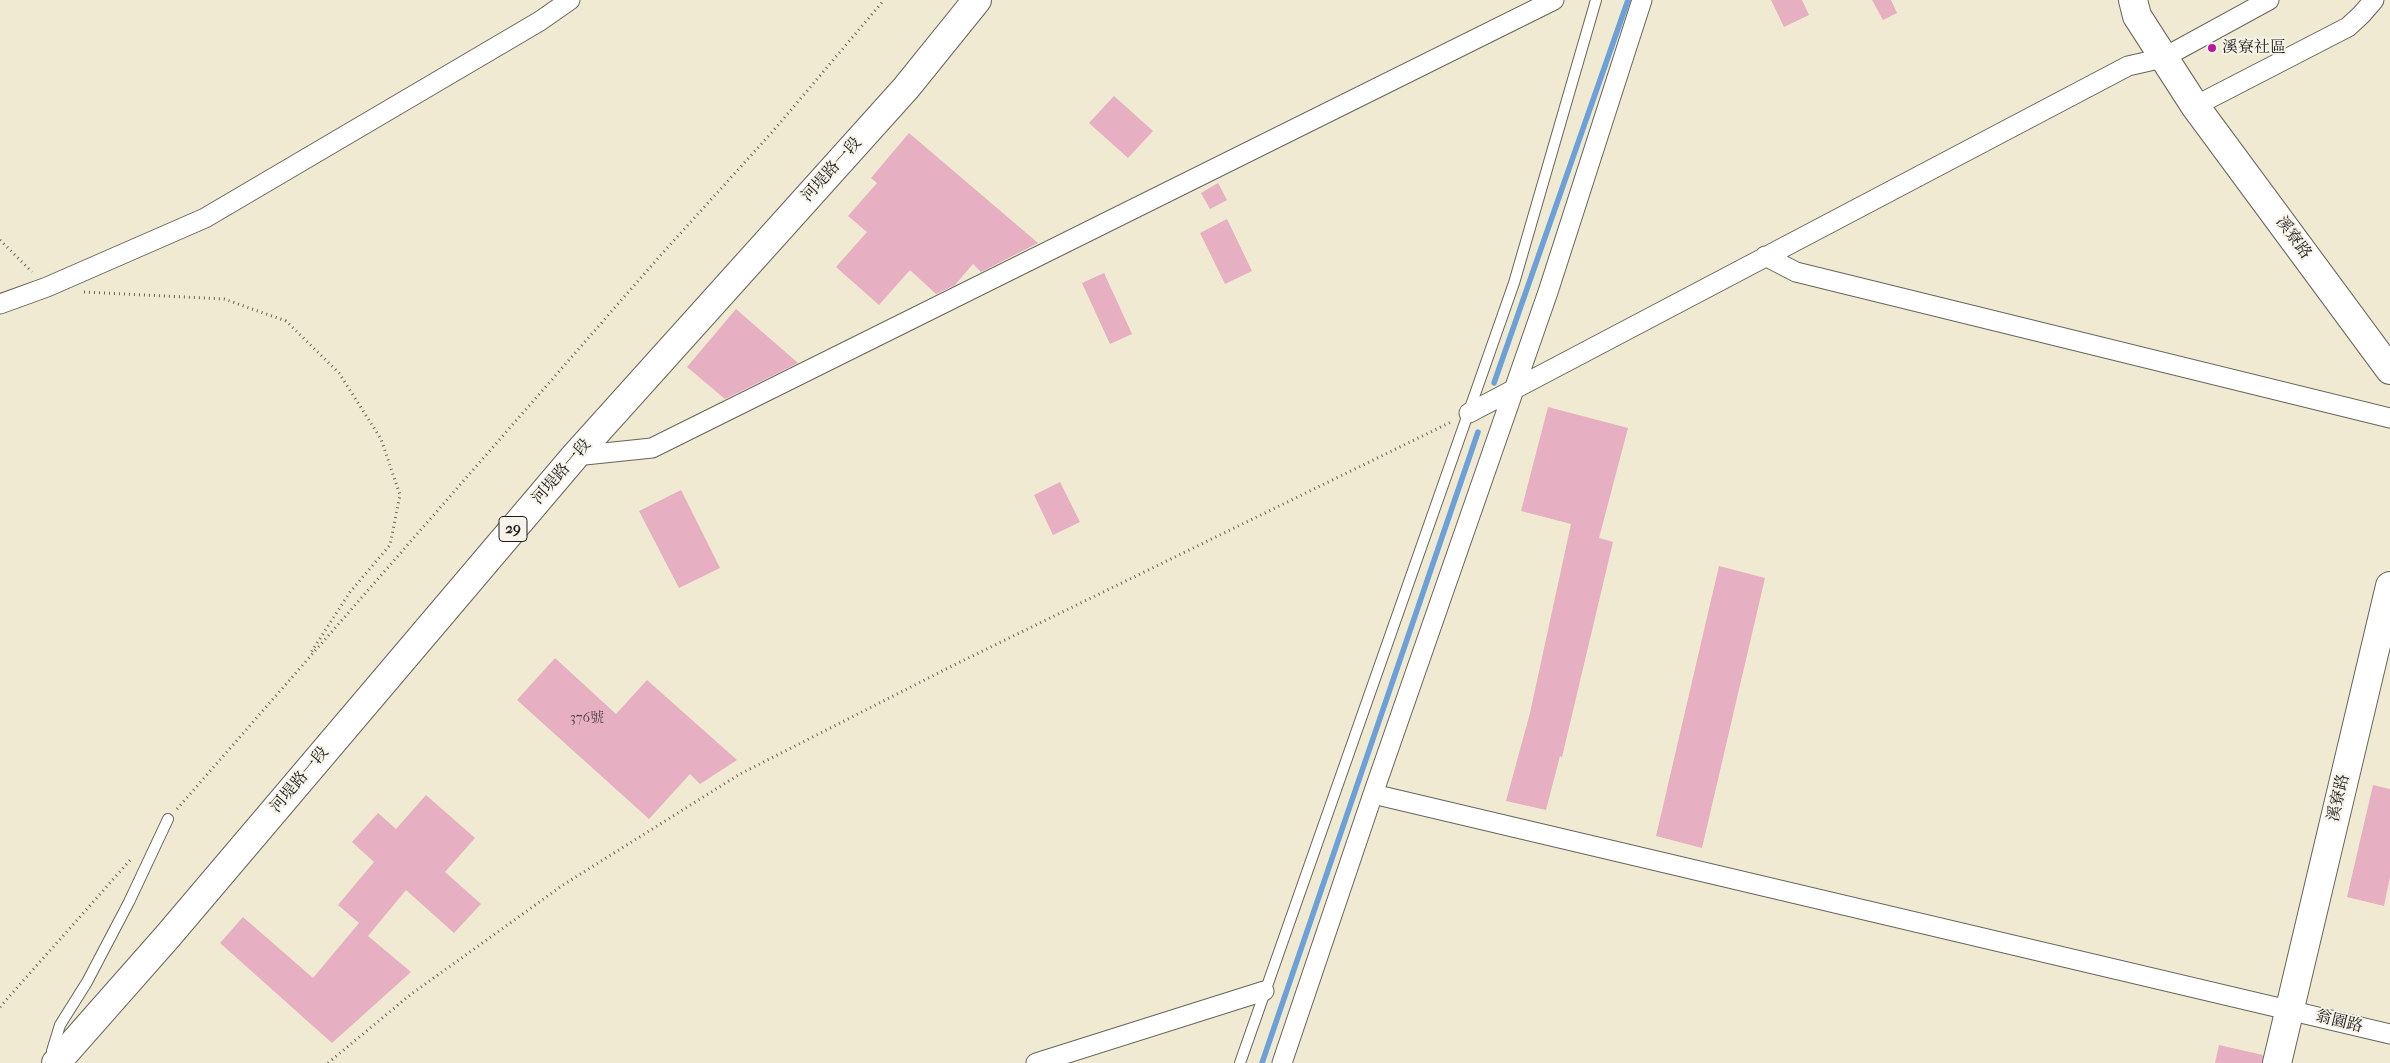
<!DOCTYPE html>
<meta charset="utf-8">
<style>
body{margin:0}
canvas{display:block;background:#f0ead2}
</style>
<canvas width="2390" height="1063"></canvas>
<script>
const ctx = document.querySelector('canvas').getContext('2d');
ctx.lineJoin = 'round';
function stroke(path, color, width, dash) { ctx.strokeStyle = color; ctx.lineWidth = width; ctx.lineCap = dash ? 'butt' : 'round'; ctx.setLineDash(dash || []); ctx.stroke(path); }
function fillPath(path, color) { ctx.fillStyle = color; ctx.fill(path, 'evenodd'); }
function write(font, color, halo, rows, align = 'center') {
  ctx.font = font + ' "IM FELL French Canon","Noto Serif TC",serif'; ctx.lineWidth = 4; ctx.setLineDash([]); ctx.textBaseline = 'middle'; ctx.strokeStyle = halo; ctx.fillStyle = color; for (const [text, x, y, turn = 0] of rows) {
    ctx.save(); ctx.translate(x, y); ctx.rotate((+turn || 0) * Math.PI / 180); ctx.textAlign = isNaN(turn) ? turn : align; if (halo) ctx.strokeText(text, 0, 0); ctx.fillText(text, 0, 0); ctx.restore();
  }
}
stroke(new Path2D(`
 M1494,383l134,-383
 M1262,1063l216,-631`), '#6ca0d8', 5.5);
fillPath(new Path2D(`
 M1771,0h31l7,15 -25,12z
 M1872,0h19l6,13 -14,7z
 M1114,96l39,35 -25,27 -39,-35z
 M909,133l129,110 -57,29 -8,-8 -18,21 -19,9 -26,-24 -31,35 -43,-38 31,-35 -19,-16 29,-33 -6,-5z
 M1218,183l9,17 -17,9 -9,-16z
 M1227,219l25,52 -27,13 -25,-51z
 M1104,273l28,61 -22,10 -28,-61z
 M736,309l62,54 -73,36 -38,-32z
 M1548,407l80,21 -29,110 14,4 -51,215 -2,-1 -14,54 -40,-9 24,-88 41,-189 -50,-13z
 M1060,482l20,40 -27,13 -19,-40z
 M681,490l39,78 -41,20 -40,-77z
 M1719,566l46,12 -63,270 -46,-12z
 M555,658l61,56 31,-34 90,80 -37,24 -10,-10 -41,45 -132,-119z
 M2373,785l17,4v88l-6,29 -37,-9z
 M426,795l49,43 -30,34 36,32 -27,29 -48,-43 -38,46 43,36 -79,71 -112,-100 23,-26 70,61 46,-55 -21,-18 36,-43 -22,-20 26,-29 18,16z
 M2219,1045l44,10 -1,8h-47z`), '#e6afc2');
const lane = new Path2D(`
 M55,1056l-3,-5 8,-26 27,-43 42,-80 39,-83
 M1240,1063l274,-780 82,-283`);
const street = new Path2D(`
 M2195,106l153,-79 13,-12 13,-15
 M1765,256l31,16 594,146
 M0,304l47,-17 158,-69 335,-197 30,-21
 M1469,413l659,-347 35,-8 106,-58
 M575,456l77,-8 902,-448
 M1373,794l1017,240
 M1036,1063l228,-72
 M1282,1063l91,-269 175,-502 94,-292`);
const secondary = new Path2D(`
 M2133,0l4,16 58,90 195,264
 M2277,1063l113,-477`);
const primary = new Path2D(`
 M56,1063l112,-127 407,-480 331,-368 71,-88`);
stroke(lane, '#66645c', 12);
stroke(street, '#66645c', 21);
stroke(secondary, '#66645c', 30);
stroke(primary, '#66645c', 30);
stroke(new Path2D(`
 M0,240l32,32
 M84,292l140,7 62,22 53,52 42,66 19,56 -10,50 -40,47 -40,62
 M177,809l482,-552 115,-127 110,-130
 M0,1007l132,-149
 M328,1063l82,-68 153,-110 177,-111 216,-110 495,-242`), '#66645c', 3, [1, 4]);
stroke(lane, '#fff', 10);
stroke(street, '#fff', 19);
stroke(secondary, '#fff', 28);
stroke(primary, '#fff', 28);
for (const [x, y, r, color] of [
 [2212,48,5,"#b5179e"]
]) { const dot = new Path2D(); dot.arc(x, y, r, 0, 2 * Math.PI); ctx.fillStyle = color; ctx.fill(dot); stroke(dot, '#f7f3e8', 2); }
write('14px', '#4e4146', null, [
 ["376號",587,719]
]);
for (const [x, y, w] of [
 [513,529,28]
]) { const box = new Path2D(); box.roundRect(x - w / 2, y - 12.5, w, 25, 4); ctx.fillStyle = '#f7f3e8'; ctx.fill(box); stroke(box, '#1c1c1c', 1); }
write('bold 15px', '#1c1c1c', null, [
 ["29",513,529]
]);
write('16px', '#1c1c1c', '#f7f3e8', [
 ["溪寮社區",2222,48]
], 'left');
write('16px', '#1c1c1c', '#f7f3e8', [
 ["河堤路一段",832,170,-48],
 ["溪寮路",2293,238,54],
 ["河堤路一段",562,472,-49],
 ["河堤路一段",300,780,-50],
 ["溪寮路",2339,798,-77],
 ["翁園路",2339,1022,14]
]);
</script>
